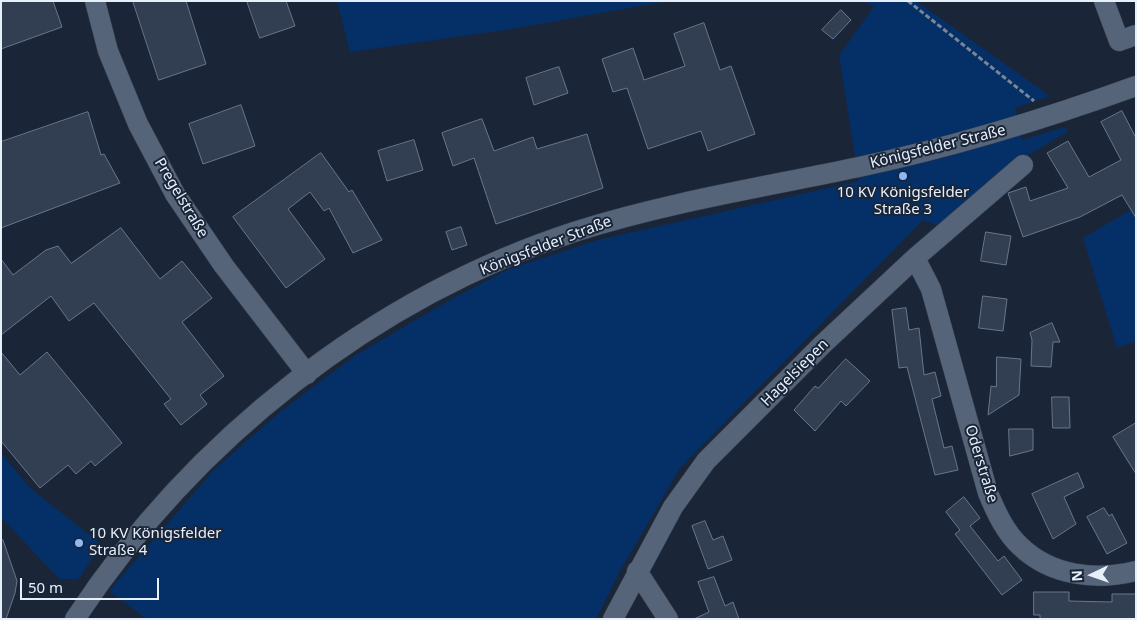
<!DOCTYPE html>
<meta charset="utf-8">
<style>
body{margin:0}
#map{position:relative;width:1137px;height:620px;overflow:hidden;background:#1a2638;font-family:"Noto Sans",sans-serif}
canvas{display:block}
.frame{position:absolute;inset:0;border:2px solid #e7effb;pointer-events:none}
.north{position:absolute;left:1067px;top:550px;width:50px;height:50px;-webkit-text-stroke:4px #1a2638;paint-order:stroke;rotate:267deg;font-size:14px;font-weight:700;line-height:20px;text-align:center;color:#e7effb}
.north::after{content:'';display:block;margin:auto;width:18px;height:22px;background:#e7effb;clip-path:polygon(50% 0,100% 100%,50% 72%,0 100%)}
.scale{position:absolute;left:20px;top:578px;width:139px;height:22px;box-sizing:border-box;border:2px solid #e7effb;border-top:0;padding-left:6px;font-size:15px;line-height:18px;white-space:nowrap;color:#e7effb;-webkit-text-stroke:4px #1a2638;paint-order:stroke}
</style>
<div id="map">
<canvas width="1137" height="620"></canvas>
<div class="frame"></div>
<div class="north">N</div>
<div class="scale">50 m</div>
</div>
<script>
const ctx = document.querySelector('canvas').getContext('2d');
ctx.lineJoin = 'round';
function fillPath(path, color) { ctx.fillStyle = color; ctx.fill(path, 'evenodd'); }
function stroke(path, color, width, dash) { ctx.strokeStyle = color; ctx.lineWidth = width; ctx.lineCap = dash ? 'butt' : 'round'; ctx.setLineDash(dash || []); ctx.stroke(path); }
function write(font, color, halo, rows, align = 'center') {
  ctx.font = font + ' "Noto Sans",sans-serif'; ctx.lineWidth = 4; ctx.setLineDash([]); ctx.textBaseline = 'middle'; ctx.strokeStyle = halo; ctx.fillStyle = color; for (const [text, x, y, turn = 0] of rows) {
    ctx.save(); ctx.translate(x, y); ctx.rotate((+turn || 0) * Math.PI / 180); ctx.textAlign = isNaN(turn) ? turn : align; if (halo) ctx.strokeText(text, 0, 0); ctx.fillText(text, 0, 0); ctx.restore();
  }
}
fillPath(new Path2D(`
 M337,1h332l-164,29 -155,22z
 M864,1h52l134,95 -35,12 7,32 43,-13 2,5 -42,25 -85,69 -17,-6 -243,248 -60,103 -24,48h-449l-38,-28 105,-121 66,-58 76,-57 94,-55 59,-31 89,-29 261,-59 -20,-126 35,-48z
 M1136,207v134l-19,7 -34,-110z
 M1,453l29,35 72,57 -24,34h-19l-58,-62z`), '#052f67');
const building = new Path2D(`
 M1,1h52l9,26 -61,22z
 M133,1h53l20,63 -47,16z
 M247,1h39l9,25 -35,12z
 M841,10l10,10 -18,19 -11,-9z
 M704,23l16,47 11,-4 24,68 -47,17 -7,-20 -53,18 -21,-61 -14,4 -11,-33 31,-11 11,32 41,-14 -11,-32z
 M559,67l9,26 -34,12 -8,-27z
 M241,105l14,41 -52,18 -14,-40z
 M1122,111l14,27v80l-14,-23 -42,22 -57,20 -15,-44 18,-6 4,14 38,-13 -21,-35 21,-12 21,36 32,-17 -20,-38z
 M88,112l13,43 3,-1 16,29 -119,45v-86z
 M482,119l12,32 39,-14 4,12 50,-15 16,54 -107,36 -22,-66 -21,8 -11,-33z
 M414,140l9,30 -36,11 -9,-30z
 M321,153l28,39 3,-2 30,50 -29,13 -24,-45 -5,3 -14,-19 -22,17 37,50 -39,29 -53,-71z
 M461,227l6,18 -15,5 -6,-18z
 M121,228l39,51 22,-18 30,37 -30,24 42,54 -24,19 7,9 -26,21 -17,-21 7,-5 -77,-96 -25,18 -18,-25 -50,39v-76l12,16 33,-25 12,-4 13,17z
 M986,232l25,4 -5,29 -25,-4z
 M983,296l24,3 -4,32 -24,-3z
 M906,308l3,22 10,-2 5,47 11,-3 6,24 -9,3 12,49 8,-2 6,24 -23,5 -28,-108 -8,1 -7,-58z
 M1052,323l8,19h-7l-2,25 -20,-1 1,-26 -2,-7z
 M1,352l19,23 27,-23 75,91 -27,23 -4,-5 -15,13 -8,-9 -28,23 -39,-47z
 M997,357l24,2 -2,36 -31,20 3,-29 5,1z
 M846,359l24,22 -24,25 -5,-5 -26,30 -21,-21 21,-24 3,2z
 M1052,397h17l1,31h-17z
 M1136,423v51l-23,-37z
 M1009,429h24v21l-23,6z
 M1078,473l6,14 -20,10 12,27 -23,15 -21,-45z
 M964,497l16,21 -10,8 28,35 6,-5 18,24 -20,15 -47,-61 5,-4 -14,-18z
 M1104,508l5,8 3,-2 15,29 -20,11 -20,-37z
 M705,521l8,19 10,-4 9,24 -24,9 -16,-43z
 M3,540l14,41 -2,12 -9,26h-5v-78z
 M714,577l11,29 8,-4 6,17h-45l15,-7 -11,-30z
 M1034,592h35v9l43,1v-8h24v25h-96v-4h-6z`);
fillPath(building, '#323f52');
stroke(building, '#68768c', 1);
const minor = new Path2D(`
 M95,1l13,50 30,73 37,70 49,72 83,108
 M1104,1l15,40 17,-6
 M915,258l16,31 57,204c8,19 17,39 32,53 31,30 76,35 116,25
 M637,571l31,48
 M75,619c118,-179 298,-322 502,-388 92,-29 187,-44 282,-64 94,-20 186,-48 277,-81
 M613,619l60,-112 33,-46 117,-117 92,-86 108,-93`);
stroke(minor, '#37404f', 21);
stroke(new Path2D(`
 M908,1l126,100`), '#7b8695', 3, [5, 2.5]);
stroke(minor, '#556478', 20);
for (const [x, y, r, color] of [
 [903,176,5,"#8cb9fc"],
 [79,543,5,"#8cb9fc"]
]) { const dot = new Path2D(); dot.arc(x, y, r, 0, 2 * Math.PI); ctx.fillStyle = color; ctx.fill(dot); stroke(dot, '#1a2638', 2); }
write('15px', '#e7effb', '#1a2638', [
 ["Königsfelder Straße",938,147,-14],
 ["Pregelstraße",181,198,59],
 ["Königsfelder Straße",546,246,-21],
 ["Hagelsiepen",795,373,-45],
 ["Oderstraße",981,464,73]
]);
write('15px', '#e7effb', '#1a2638', [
 ["10 KV Königsfelder",903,193],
 ["Straße 3",903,210],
 ["10 KV Königsfelder",89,534,"left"],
 ["Straße 4",89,551,"left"]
]);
</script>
